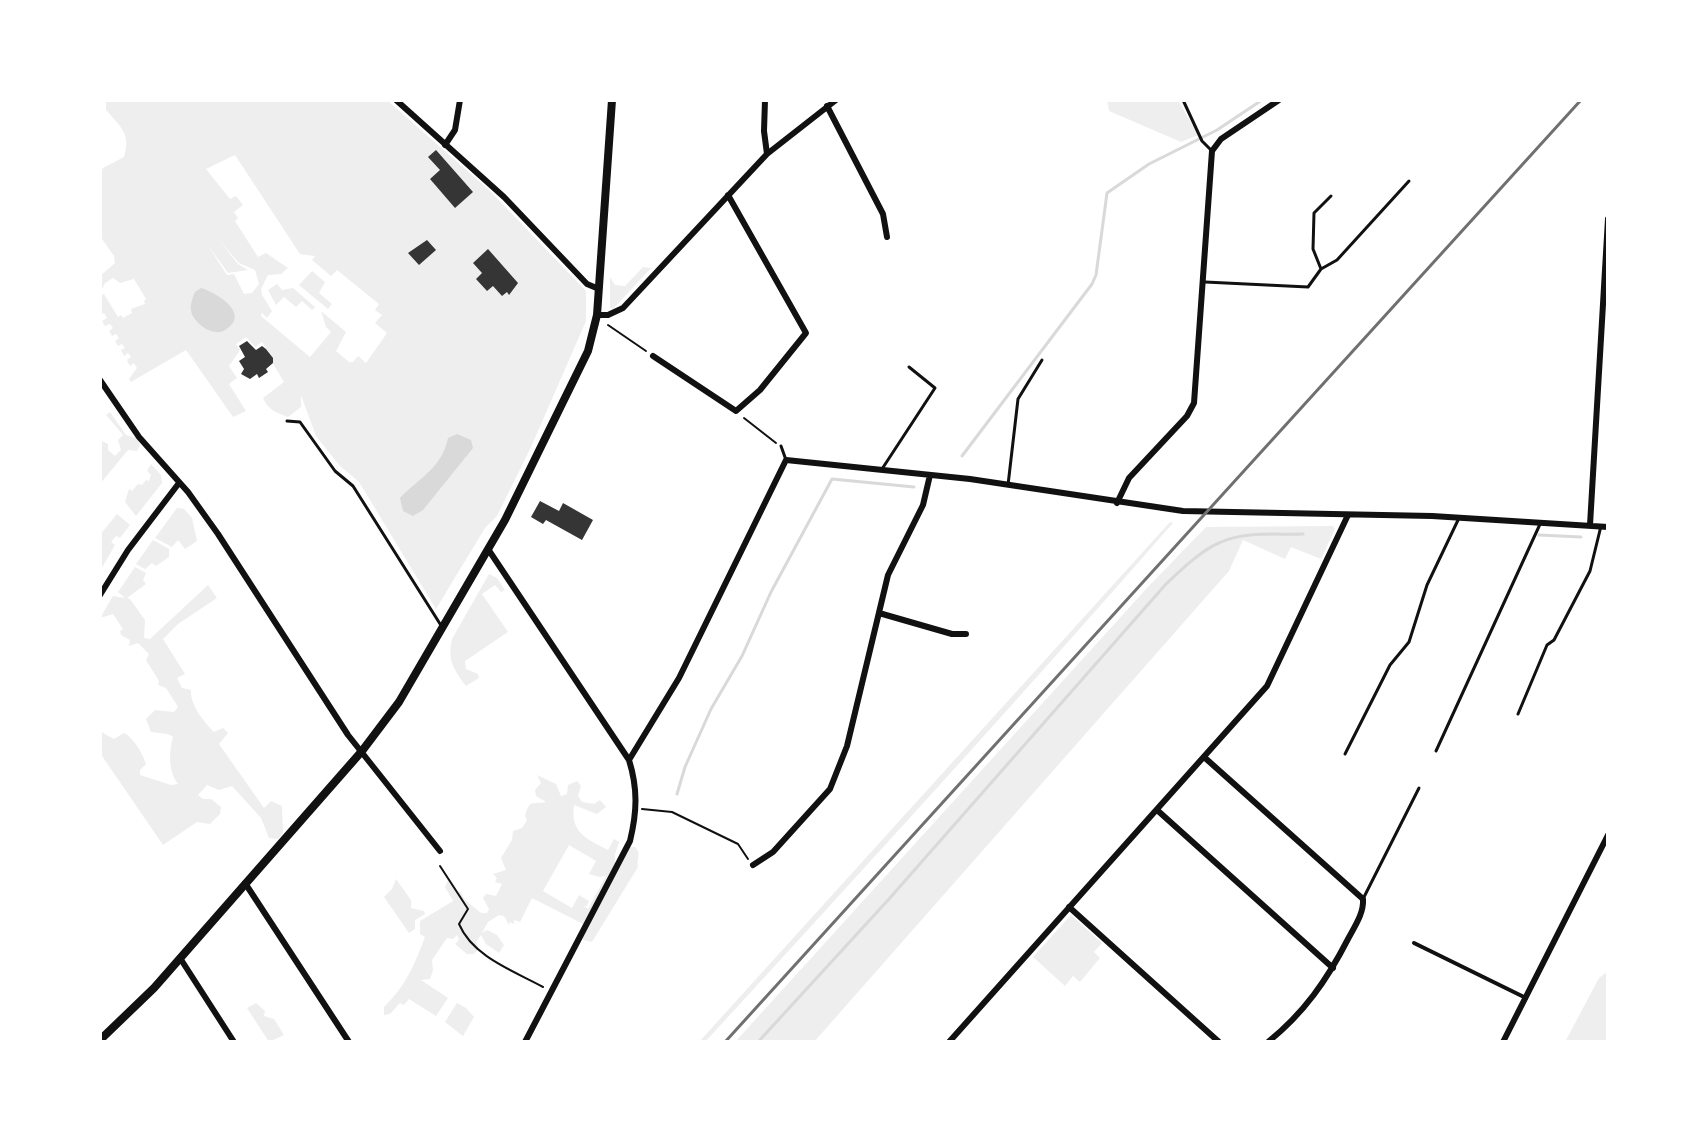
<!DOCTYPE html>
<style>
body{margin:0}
#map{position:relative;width:1708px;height:1142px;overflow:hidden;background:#fff;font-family:Signika,sans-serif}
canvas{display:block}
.frame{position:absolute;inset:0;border:102px solid #fff;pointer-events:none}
</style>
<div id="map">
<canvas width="1708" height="1142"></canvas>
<div class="frame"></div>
</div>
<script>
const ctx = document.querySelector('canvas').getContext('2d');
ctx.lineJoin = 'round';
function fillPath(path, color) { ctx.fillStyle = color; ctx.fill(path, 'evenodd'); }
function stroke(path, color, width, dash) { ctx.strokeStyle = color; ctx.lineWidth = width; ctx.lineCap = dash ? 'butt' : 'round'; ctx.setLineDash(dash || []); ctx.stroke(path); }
fillPath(new Path2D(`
 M106,100h281l103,91 96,100v30l-55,126 -34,69 -12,12 -49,81 -77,-127 -20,-17 -23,-29 -15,-41v12l-13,10c-11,-4 -20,-7 -25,-19l21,-16 -13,-22 2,-2 -11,-16 -7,5 -9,-10 -10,7 4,6 -11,16 8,12 -8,6 17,27 -13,6 -47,-67 -55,32 -2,-3 8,-11 -3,-5 -4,3 -3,-6 4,-3 -3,-4 -4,3 -3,-6 4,-2 -3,-4 -4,2 -3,-5 4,-3 -3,-4 -4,2 -3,-5 4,-3 -3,-4 -5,2 -3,-5 5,-3 -3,-5 -4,3v-20l4,-2 14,23 3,-2 2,3 9,-5 -1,-4 14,-5 -1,-3 2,-2 -12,-20 -14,4 -7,-5 -8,5 -5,10v-17l15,-13 -1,-7 -14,-20v-63l3,-5 21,-11c7,-23 -3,-30 -18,-47zM235,155l65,99 15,2 -3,4 19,16 6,-6 42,34 -4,6 7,5 -7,8 12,10 -21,30 -8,-7 -5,6h-4l-13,-11 10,-19 -25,-21 5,16 5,5 -21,25 -49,-41 1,-3 5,5 5,-7 -10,-16 -1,-6 7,-14 13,-1 7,-6 -22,-15 -8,4 -23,-36 3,-3 -4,-6 9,-7 -7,-9 -6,3 -24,-30zM219,240l20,23 16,7 4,14 -7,9 -8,1 -10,-20 -7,1 -20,-31 21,29 20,-3 -10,-6z
 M1107,100h71l20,35 -17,7 -72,-31z
 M643,267l8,1 -38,41 -3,-1v-31l5,8 10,1z
 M312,271l13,11 -6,11 13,11 -4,5 -29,-24z
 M277,284l5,6 11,-2 22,19 -3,3 -10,-9 -6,6 -12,-10 -8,8 -8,-15z
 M110,412l16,23 11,3 3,7 -3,6 -9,-1 -28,34v-44l8,4v6l7,6 6,-6 -3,-10 5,-5 -17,-20z
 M151,464l10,11 1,8 -26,33 -11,-14 4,-13 3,2 6,-7 4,1 4,-5 3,1 2,-6 -4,-4z
 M177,508l7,1 8,9 5,23 -12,8 -7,-9 -6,7 -17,-9z
 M117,514l13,11 -10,13 -4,-2 -5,6 4,3 -15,26v-36z
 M1170,522l3,1c-153,175 -310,347 -468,519h-6z
 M1333,526l2,3 -14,30 -30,-12 -6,12 -42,-19 -14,31 -415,471h-79l412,-454 59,-61z
 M153,540l16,9v8l-13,9 -4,-3 -7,6 -9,-5z
 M135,567l11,6 -3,7 3,4 -19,14 3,1 15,21 -1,18 6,1 58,-54 9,13 -39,26 -15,15 22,35 -8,4 5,10 9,2c-1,15 13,32 23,42l9,-4 5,5 -9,11 45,64 7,-7 11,5 1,27 -5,6 -9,-1 -8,-20 -29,-32 -13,4 -12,-5 -9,10 5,4h8l10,8 -1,7 -10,10 -13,-2 -34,23 -63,-92v-24l3,4 11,6 10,-6c9,4 19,21 22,31l-6,6v5l31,10 7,-1c-10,-13 -9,-32 -5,-47l-5,-3 -17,-2 -5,-13 9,-9 19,2 4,-5 -12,-19 -8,-3 1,-4 -13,-21 3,-6 -11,-11 -9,3 1,-6 -9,-5 -1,-4 3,-2 -10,-15 -13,4 13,-22 12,2 -7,-6z
 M489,574l8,4 8,12 -4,2 -6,-7 -13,9 26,38 -43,29 1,8 12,5 1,4 -13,8c-12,-16 -19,-26 -14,-47z
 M537,775l19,9 5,12 6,-2 1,-9 9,-4 4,5 -3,10 4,6 12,2 6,-4 6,7 -9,7 -23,-9c-4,28 13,34 34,45l6,-11 5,3 -4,12v11l-30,60 -53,-27 -12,24 -6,-2v4l-4,-2 -1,3 -5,-9 -5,-1 -11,7 -6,11 5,-3 10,5 7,10 -5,8 -13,-9 -5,-9 -5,7 3,6 -5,6h-7l-12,-10 4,-4 -2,-5 -4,4 -6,-1 -15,22 1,10 -3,9 -9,1 27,18 -12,18 -27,-17 -5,6 -4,-2 -10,11 -6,1v-8c21,-20 31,-43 41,-70l-5,-3v-13l33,-20 -8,-14 3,-7 9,12h4l3,7 17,14h6l2,-4 -6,-11 3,-4 10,2 6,-12 -7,-2 2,-4 -4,-4 13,-4 -5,-12 11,-18 1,-9 9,-3 5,-8 -2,-4c5,-18 7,-11 21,-14l-10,-6 -1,-6 6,-7zM569,845l27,16 -7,13 11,3 6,-1 -18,33 -4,-3h3l2,-5 -10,-6 -7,13 -29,-17z
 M629,847h6c7,7 1,12 3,20l-46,75 -9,-2 -1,-6z
 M396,879l15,21v8l13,3 1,3 -10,6v9l-6,4 -25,-36 8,-8z
 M1071,915l31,28 -8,9 6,6 -20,24 -7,-6 -8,10 -32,-29z
 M1608,971v68l-5,3h-38l34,-64z
 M256,1003l9,8 -1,5 10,3 10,16 -15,7 -22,-34z
 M457,1003l9,5 8,9 -11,19 -18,-14z`), '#eee');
fillPath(new Path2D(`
 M201,288c16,5 51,26 24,42 -12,8 -33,-8 -34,-20 -1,-6 2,-13 4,-18z
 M457,434l14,6 2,8 -50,62 -10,6 -10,-5 -3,-13c19,-20 42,-30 48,-60z`), '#d9d9d9');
stroke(new Path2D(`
 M962,456l130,-172 4,-9 11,-82 42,-29 68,-34 45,-30
 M1539,535l42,2
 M677,794l8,-27 26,-58 31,-53 29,-64 61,-113 82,8
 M758,1042l131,-143 277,-315c16,-15 34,-33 55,-42 24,-11 56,-7 82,-8`), '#d9d9d9', 3);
fillPath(new Path2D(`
 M436,150l37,42 -18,16 -25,-29 10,-9 -12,-13z
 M427,240l9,10 -17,15 -11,-12z
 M488,249l30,34 -9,12 -2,-3 -5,4 -9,-10 -6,5 -11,-12 6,-6 -9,-10z
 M247,341l9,9 6,-4 4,3 7,9v5l-7,6 2,3 -9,6 -2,-4 -7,5 -9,-5 3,-5 -5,-8 6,-4 -6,-11z
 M540,501l19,10 4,-8 30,17 -11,20 -36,-20 -3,4 -12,-7z`), '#353535');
stroke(new Path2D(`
 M608,325l38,26
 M744,418l32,25
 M642,809l30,3 66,32 10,15
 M440,866l28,43 -9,15c14,33 55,47 84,63`), '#111', 2);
stroke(new Path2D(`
 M1183,100l19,41 10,10
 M1321,269l-8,-20 1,-36 17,-17
 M1205,282l103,5 13,-18 16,-9 72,-79
 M287,421l13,1 35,49 18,15 89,141
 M781,446l5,14
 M882,469l53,-81 -26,-21
 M1008,485l10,-86 24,-39
 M1518,714l29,-69 7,-5 36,-69 11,-45
 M1436,751l105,-229
 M1345,754l45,-89 19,-23 18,-57 32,-67
 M1363,899l56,-111`), '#111', 3);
stroke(new Path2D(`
 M1414,943l112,55`), '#111', 4);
stroke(new Path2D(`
 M396,100l108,97 83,87 12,5
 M765,100l-1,31 3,23
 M827,106l56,108 4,23
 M445,145l10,-15 5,-30
 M597,315h11l15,-7 144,-154 69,-54
 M653,356l83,55 24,-21 46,-57 -78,-138
 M100,380l39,57 49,55 30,42 130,201 92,116
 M1117,503l12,-25 58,-62 7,-13 18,-252 9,-12 58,-39
 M1590,525l18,-306
 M488,549l141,211c9,29 8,52 1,81l-105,201
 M100,595l28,-45 51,-67
 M879,613l73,21h14
 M1204,757l159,142c1,14 -8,27 -15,40 -21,41 -44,74 -80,103
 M629,760l50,-82 107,-218 184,19 213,32 249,5 176,11
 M1157,810l176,158
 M753,865l20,-13 57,-63 17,-43 41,-171 35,-70 7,-30
 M245,883l104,159
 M1069,907l150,135
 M180,958l54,84
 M949,1042l318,-356 81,-171
 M1503,1042l105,-207`), '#111', 6);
stroke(new Path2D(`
 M100,1040l54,-52 208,-237 37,-49 106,-182 83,-169 9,-36 15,-215`), '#111', 8);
stroke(new Path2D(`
 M725,1042l856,-942`), '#707070', 3);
</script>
